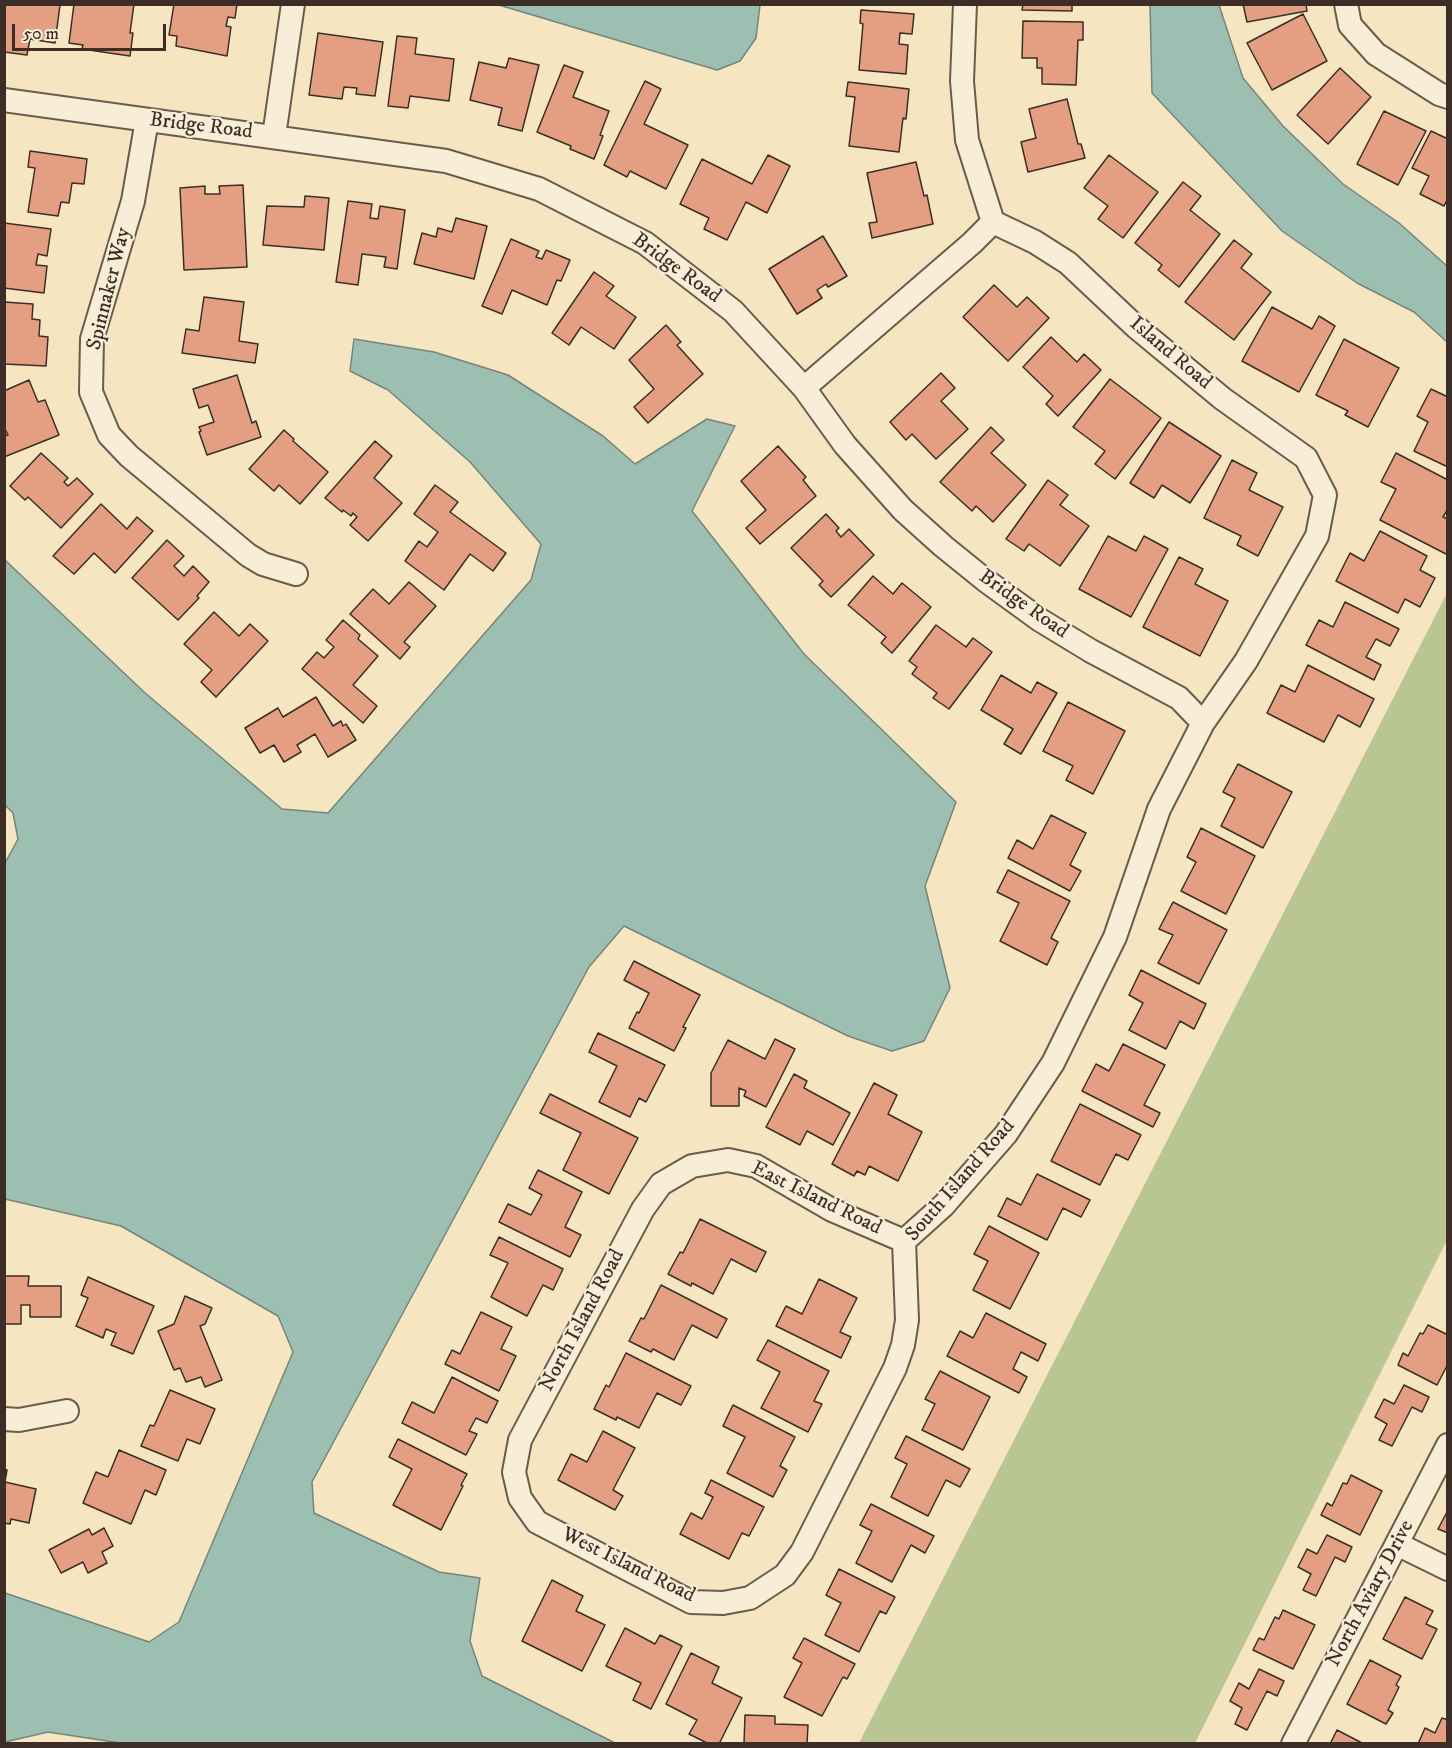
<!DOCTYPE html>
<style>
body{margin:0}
#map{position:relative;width:1452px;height:1748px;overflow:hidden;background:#f5e5c1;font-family:"IM FELL DW Pica",serif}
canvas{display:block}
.frame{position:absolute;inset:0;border:6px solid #3c2e26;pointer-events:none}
.scale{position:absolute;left:12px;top:24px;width:154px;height:27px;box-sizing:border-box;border:3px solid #3c2e26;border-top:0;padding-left:8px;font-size:18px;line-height:21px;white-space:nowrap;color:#3c2e26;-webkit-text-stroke:4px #f8eed7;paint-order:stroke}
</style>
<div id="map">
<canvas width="1452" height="1748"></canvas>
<div class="frame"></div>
<div class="scale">50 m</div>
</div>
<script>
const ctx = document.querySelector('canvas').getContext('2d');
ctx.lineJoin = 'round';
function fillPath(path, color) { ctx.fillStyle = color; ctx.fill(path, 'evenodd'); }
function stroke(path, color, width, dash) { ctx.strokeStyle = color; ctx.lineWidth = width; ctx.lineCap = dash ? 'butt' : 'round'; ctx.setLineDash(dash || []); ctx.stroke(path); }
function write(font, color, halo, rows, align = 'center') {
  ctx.font = font + ' "IM FELL DW Pica",serif'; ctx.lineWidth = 4.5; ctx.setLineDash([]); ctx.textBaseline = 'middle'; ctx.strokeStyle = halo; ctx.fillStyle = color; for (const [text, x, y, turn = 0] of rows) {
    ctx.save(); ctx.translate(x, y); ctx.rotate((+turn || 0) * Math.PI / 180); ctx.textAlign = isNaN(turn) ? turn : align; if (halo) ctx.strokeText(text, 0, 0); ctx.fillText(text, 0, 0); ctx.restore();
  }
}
fillPath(new Path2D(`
 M1447,593v647l-252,503h-336z`), '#bac594');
const water = new Path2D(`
 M499,5h261l-4,33 -16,23 -23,9z
 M1150,5h69l24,73 40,48 60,58 56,39 48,43v76l-33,-30 -57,-29 -75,-52 -130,-138z
 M354,339l80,13 74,23 95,61 32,28 72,-45 28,7 -43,85 112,143 152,148 -31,84 25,102 -26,53 -32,10 -44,-15 -224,-110 -35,41 -277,515 2,31 125,59 41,6 -10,63 12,35 133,67 -488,1 -79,-12 -43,10v-149l144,49 30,-20 114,-270 -15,-36 -157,-90 -116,-27 -1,-334 14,-26 -5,-26 -9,-9 1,-244 139,132 138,117 46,4 203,-233 10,-36 -71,-82 -82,-72 -38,-19z`);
fillPath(water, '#9cbfb1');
stroke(water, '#768579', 1.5);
const building = new Path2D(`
 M4,4l56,1 -5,38 -25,-4 -3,16 -23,-3z
 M74,4h60l-4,29h3l-3,23 -48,-7 1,-4 -14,-2z
 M174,4h63l-2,14 -7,-1 -2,9 5,1 -4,29 -51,-10 1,-10 -8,-1z
 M1023,4h49v7l-50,-1z
 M1243,4h63l1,7 -60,11z
 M861,10l53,4 -2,20 -12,-1 -1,11 9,1 -2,29 -47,-4 4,-46 -3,-1z
 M1303,14l24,47 -55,29 -25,-47z
 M1023,21l60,1v18h-5l-2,45 -34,-1v-16h-5v-10h-15z
 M318,33l65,9 -8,54 -19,-2 1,-6 -13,-1 -2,12 -33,-4z
 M397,36l20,2 -2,16 39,5 -5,42 -39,-5 -2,12 -20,-2z
 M509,58l30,7 -17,66 -24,-6 4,-17 -32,-8 9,-38 27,6z
 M564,65l19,7 -10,25 36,14 -9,24 3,1 -9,23 -24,-10 1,-3 -34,-14z
 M1340,68l31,29 -43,47 -31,-29z
 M645,81l16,8 -17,35 44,21 -22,44 -36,-18 -3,6 -23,-12z
 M848,82l61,7 -3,30 -3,-1 -4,34 -50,-6 6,-49 -9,-1z
 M1067,99l11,45h3l4,14 -57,14 -7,-30 15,-4 -7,-29z
 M1384,111l42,20 -28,54 -41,-21z
 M1431,131l17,8v59l-4,8 -24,-12 9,-18 -17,-8z
 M30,151l57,8 -3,25 -12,-1 -3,20 -8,-1 -3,14 -30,-4 7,-44 -7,-1z
 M768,155l22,11 -23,47 -21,-11 -19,38 -23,-11 5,-11 -29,-14 22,-45 50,25z
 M1109,155l49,37 -35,46 -25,-19 10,-13 -24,-18z
 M916,162l8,34 3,-1 6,29 -61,14 -3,-15 8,-1 -10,-49z
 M1183,182l18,14 -11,14 30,24 -41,53 -21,-17 4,-5 -27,-22z
 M243,185l4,82 -63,3 -4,-82 25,-2v8h15l-1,-8z
 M305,196l24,2 -5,52 -61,-5 4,-39 37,1z
 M348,201l24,3 -2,14 8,1 2,-13 25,4 -8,59 -13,-2 2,-10 -24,-3 -4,31 -22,-3z
 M456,218l31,8 -13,53 -60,-15 8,-31 14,4 2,-9 14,4z
 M4,223l47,6 -4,27 -9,-2 -2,11 11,1 -3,27 -40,-5z
 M823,236l24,40 -19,11 -2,-3 -9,6 5,8 -25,16 -28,-45z
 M511,239l28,12 -3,6 6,2 4,-9 24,10 -9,21 -4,-1 -10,25 -35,-15 -10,24 -20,-8z
 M1234,240l18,14 -11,14 30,24 -37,48 -49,-38z
 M594,272l20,14 -8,10 30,21 -22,32 -33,-22 -12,18 -17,-12z
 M994,285l23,22 10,-10 22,21 -41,43 -45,-44z
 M204,297l40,5 -5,39 19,3 -3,19 -73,-10 4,-24 13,2z
 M4,302l29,2 -1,15 8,1 -1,16 9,1 -2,29 -42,-2z
 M1272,307l40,22 7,-13 16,10 -36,66 -57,-31z
 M666,325l15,17 -4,3 26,29 -55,49 -14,-16 20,-18 -25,-29z
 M1051,337l26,25 7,-8 17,16 -43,46 -12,-12 7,-8 -30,-29z
 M1344,339l55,29 -31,59 -23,-12 3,-4 -32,-16z
 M941,373l14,15 -14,13 27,28 -32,30 -24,-25 -6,6 -16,-18z
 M237,375l15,48 4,-2 5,16 -54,18 -8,-23 2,-1 -2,-4 15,-5 -6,-17 -9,3 -6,-19z
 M1110,379l51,39 -46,61 -20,-15 10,-13 -32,-24z
 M29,380l9,22 7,-2 14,35 -55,22v-21l4,-1 -4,-8v-36z
 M1431,389l17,8v70l-34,-16 14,-29 -11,-6z
 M1169,422l52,34 -31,47 -28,-18 -8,13 -24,-15z
 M991,427l13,13 -13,13 35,32 -33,37 -17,-16 -4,5 -32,-29z
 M284,430l10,9 -1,2 35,31 -28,32 -21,-19 -5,6 -25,-22z
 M375,441l17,15 -18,22 28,25 -34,38 -18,-16 7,-8 -4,-4 -2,3 -8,-6 -1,2 -17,-14z
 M778,446l28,31 -3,3 13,16 -56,48 -14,-16 20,-18 -25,-29z
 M41,453l27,25 -4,4 4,4 9,-8 16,16 -32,34 -33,-31 -3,3 -15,-14z
 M1396,453l52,27v29l-5,8 5,2v31l-2,4 -66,-34 16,-31 -15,-7z
 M1232,460l25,13 -8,17 34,17 -25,49 -21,-11 4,-9 -37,-18z
 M1048,480l20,15 -8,10 29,21 -29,40 -31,-22 -5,7 -18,-12z
 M435,485l23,17 -8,10 56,41 -13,18 -23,-17 -26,36 -39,-29 14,-20 8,6 11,-15 -24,-18z
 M101,504l26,25 10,-12 16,14 -38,42 -21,-20 -20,21 -21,-18z
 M826,514l13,14 -3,3 5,6 8,-8 25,26 -43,42 -12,-12 4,-4 -32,-33z
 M1380,531l47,25 -7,14 15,8 -15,29 -15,-8 -7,14 -62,-32 14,-28 14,8z
 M1108,536l28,15 8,-15 24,13 -37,68 -52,-28z
 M167,540l17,16 -10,10 10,10 9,-10 16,16 -12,14 2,2 -21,22 -46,-42z
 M1179,557l24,12 -8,15 33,17 -28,55 -57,-29z
 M873,576l20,18 9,-11 29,24 -39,46 -11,-10 5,-6 -38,-32z
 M409,582l27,24 -32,36 6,5 -10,12 -50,-45 23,-25 16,15z
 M1345,602l54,27 -9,17 -14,-7 -10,18 15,8 -7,15 -68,-35 13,-25 14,7z
 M214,612l25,24 11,-12 18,17 -52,56 -15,-15 11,-12 -28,-26z
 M343,620l17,15 -2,4 20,17 -25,29 24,21 -14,17 -61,-54 15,-17 7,6 10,-11 -8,-7z
 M936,625l30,22 7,-9 19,14 -43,57 -16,-11 4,-5 -25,-19 5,-7 -8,-6z
 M1308,665l66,34 -14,28 -22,-12 -14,27 -57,-29 14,-28 14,7z
 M1001,675l30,18 6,-11 20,11 -36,61 -17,-10 9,-15 -32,-19z
 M316,697l17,29 8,-5 2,5 3,-2 10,16 -28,17 -13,-23 -18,11 4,7 -17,10 -10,-17 -14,8 -15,-25 33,-20 5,9z
 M1068,702l57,29 -32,63 -27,-14 7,-14 -30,-15z
 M1238,764l54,28 -29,56 -42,-22 14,-28 -12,-6z
 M1051,815l35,18 -16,32 11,6 -11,20 -62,-33 9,-18 16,9z
 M1201,828l54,28 -29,58 -45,-23 15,-29 -9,-5z
 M1008,870l62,31 -19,37 7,4 -11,23 -47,-24 19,-38 -22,-11z
 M1173,902l54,28 -28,54 -41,-21 15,-28 -14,-6z
 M634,961l66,34 -17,32 3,1 -12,23 -45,-23 8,-16 2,1 10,-20 -25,-13z
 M1141,970l65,34 -12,25 -14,-8 -14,28 -37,-19 14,-27 -14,-8z
 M598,1033l67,32 -19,37 -7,-4 -9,19 -31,-15 18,-36 -28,-14z
 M775,1039l20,10 -29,58 -22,-11 2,-5 -7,-3v18h-28v-33l17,-33 37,19z
 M1123,1044l42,21 -21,40 16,8 -7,14 -71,-36 14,-27 13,7z
 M794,1074l13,7 -3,7 46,25 -17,32 -26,-14 -7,14 -34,-18z
 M874,1083l23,12 -9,19 34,18 -24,49 -29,-15 -4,9 -8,-4 -3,5 -22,-12z
 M550,1094l88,44 -29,56 -46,-24 18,-37 -41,-20z
 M1080,1104l61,31 -13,25 -12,-6 -16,31 -49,-24z
 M538,1170l44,22 -17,35 16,8 -11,22 -71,-35 9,-18 23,11 11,-20 -13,-7z
 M1037,1174l53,26 -9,17 -18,-9 -16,32 -49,-24 9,-18 14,7z
 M700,1219l66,33 -10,20 -25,-13 -18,35 -21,-11 -1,3 -23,-12 12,-22 3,1z
 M989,1226l50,27 -29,56 -37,-19 15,-29 -14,-7z
 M499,1237l64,32 -10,21 -10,-5 -16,31 -36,-19 17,-34 -18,-8z
 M4,1276h25l-1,10h33v31h-31v-12h-9v19h-17z
 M88,1277l66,29 -21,48 -22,-9 5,-12 -10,-4 -3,9 -27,-12 12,-28 -7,-3z
 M819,1279l38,19 -17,34 11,5 -10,21 -65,-32 10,-20 16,8z
 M661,1285l66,34 -10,19 -25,-13 -18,35 -21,-11 -2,3 -22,-11 12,-23 3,1z
 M185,1296l27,12 -7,16 -5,2 22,54 -17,7 -4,-10 -15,5 -6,-14 -6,2 -16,-39 16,-7z
 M481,1312l31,15 -11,22 15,7 -17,35 -54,-27 7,-14 8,4z
 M986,1313l60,31 -8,17 -17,-9 -8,17 14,8 -8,16 -72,-37 13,-25 13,7z
 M1428,1325l20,10v29l-11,21 -39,-20 5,-12 5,3 12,-23 3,1z
 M768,1340l61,31 -15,30 8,3 -14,28 -47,-24 19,-36 -23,-12z
 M626,1353l65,33 -10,19 -24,-12 -18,35 -22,-11 -1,3 -22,-11 12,-24 3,2z
 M940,1371l50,26 -27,53 -41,-20 13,-26 -10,-5z
 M452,1377l46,24 -11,22 -11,-5 -7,13 8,3 -11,21 -64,-32 10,-21 22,11z
 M1404,1385l25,12 -7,15 -10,-5 -20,39 -13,-6 8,-16 -12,-7 9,-18 10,5z
 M170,1390l45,19 -15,35 -13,-5 -9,22 -37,-15 9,-21 4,1z
 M733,1405l62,32 -15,29 7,4 -14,27 -46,-24 18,-36 -22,-11z
 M603,1431l32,17 -22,42 10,6 -8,14 -57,-30 13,-26 16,8z
 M906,1436l64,33 -10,18 -14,-7 -18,36 -37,-19 16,-33 -12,-6z
 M398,1439l69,35 -6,11 2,1 -22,44 -48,-25 19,-36 -23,-12z
 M119,1450l47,20 -10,25 -11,-5 -14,34 -48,-21 13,-31 12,5z
 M4,1469l3,1 -2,12 31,7 -7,34 -18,-4 -1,5 -6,-1z
 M1351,1475l31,16 -22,44 -39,-20 6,-12 5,3 11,-23 4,1z
 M711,1480l53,27 -15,29 -7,-3 -13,26 -49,-25 11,-21 11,6 11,-22 -8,-4z
 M871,1504l63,32 -9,17 -14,-8 -19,37 -36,-19 16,-32 -12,-6z
 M1448,1510v23l-10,-4z
 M104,1528l9,18 -11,6 5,11 -19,10 -5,-11 -22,11 -12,-23 40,-21 3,6z
 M1327,1535l25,12 -7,15 -10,-5 -19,39 -13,-6 8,-16 -13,-7 9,-18 10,5z
 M839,1569l56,28 -9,17 -6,-3 -21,41 -34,-17 16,-32 -15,-8z
 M552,1580l31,16 -7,15 29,14 -23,46 -60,-30z
 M1405,1597l28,14 -7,13 11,5 -15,30 -39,-20z
 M1283,1610l32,15 -22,44 -40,-19 6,-12 5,2 11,-23 4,2z
 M625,1628l30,16 5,-9 22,11 -31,63 -18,-9 8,-17 -35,-17z
 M804,1638l51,26 -8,15 -4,-2 -21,39 -38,-19 18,-34 -9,-5z
 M691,1653l28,14 -7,16 30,15 -23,46h-10l-20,-10 8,-14 -31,-16z
 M1370,1660l31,16 -5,9 3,2 -11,23 5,3 -7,11 -39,-20z
 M1259,1669l25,12 -7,15 -10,-5 -20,39 -12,-6 7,-16 -12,-7 9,-18 10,6z
 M745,1715l30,1v8l33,1 -1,19h-63z
 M1442,1718l6,2v24h-30l7,-16 10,5z
 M1337,1730l27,14h-34z`);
fillPath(building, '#e49f83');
stroke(building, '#3c2e26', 1.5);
const minor = new Path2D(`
 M965,4l-3,77 5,59 26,82
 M1346,4l4,21 26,29 63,40 9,3
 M4,100l442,61 93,28 106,54 88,68 71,77 41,57 58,65 40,36 42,34 55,40 51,31 88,47 24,25
 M147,120l-14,81 -41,138 -1,53 18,43 20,21 119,99 15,9 33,10
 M274,136l19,-132
 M804,388l168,-145 21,-21
 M728,1160l28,6 76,44 72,31 3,79 -4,25 -8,23 -93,184 -17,23 -35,23 -27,5 -32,-1 -154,-80 -17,-24 -6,-26 6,-32 123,-231 18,-25 31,-18z
 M904,1241l40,-36 62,-71 47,-71 62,-126 44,-128 44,-86 43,-62 71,-125 8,-41 -19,-37 -83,-59 -87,-72 -68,-64 -33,-21 -42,-20
 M4,1419l15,1 48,-9
 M1397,1544l51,25
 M1293,1744l155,-299`);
stroke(minor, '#6a5c4d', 26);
stroke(minor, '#f8eed7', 22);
write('21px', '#3c2e26', '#f8eed7', [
 ["Bridge Road",201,127,7],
 ["Bridge Road",676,269,36],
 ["Spinnaker Way",110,289,-76],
 ["Island Road",1170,354,40],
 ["Bridge Road",1023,605,35],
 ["South Island Road",961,1181,-49],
 ["East Island Road",816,1199,26],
 ["North Island Road",583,1321,-62],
 ["West Island Road",628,1566,26],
 ["North Aviary Drive",1371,1594,-62]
]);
</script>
